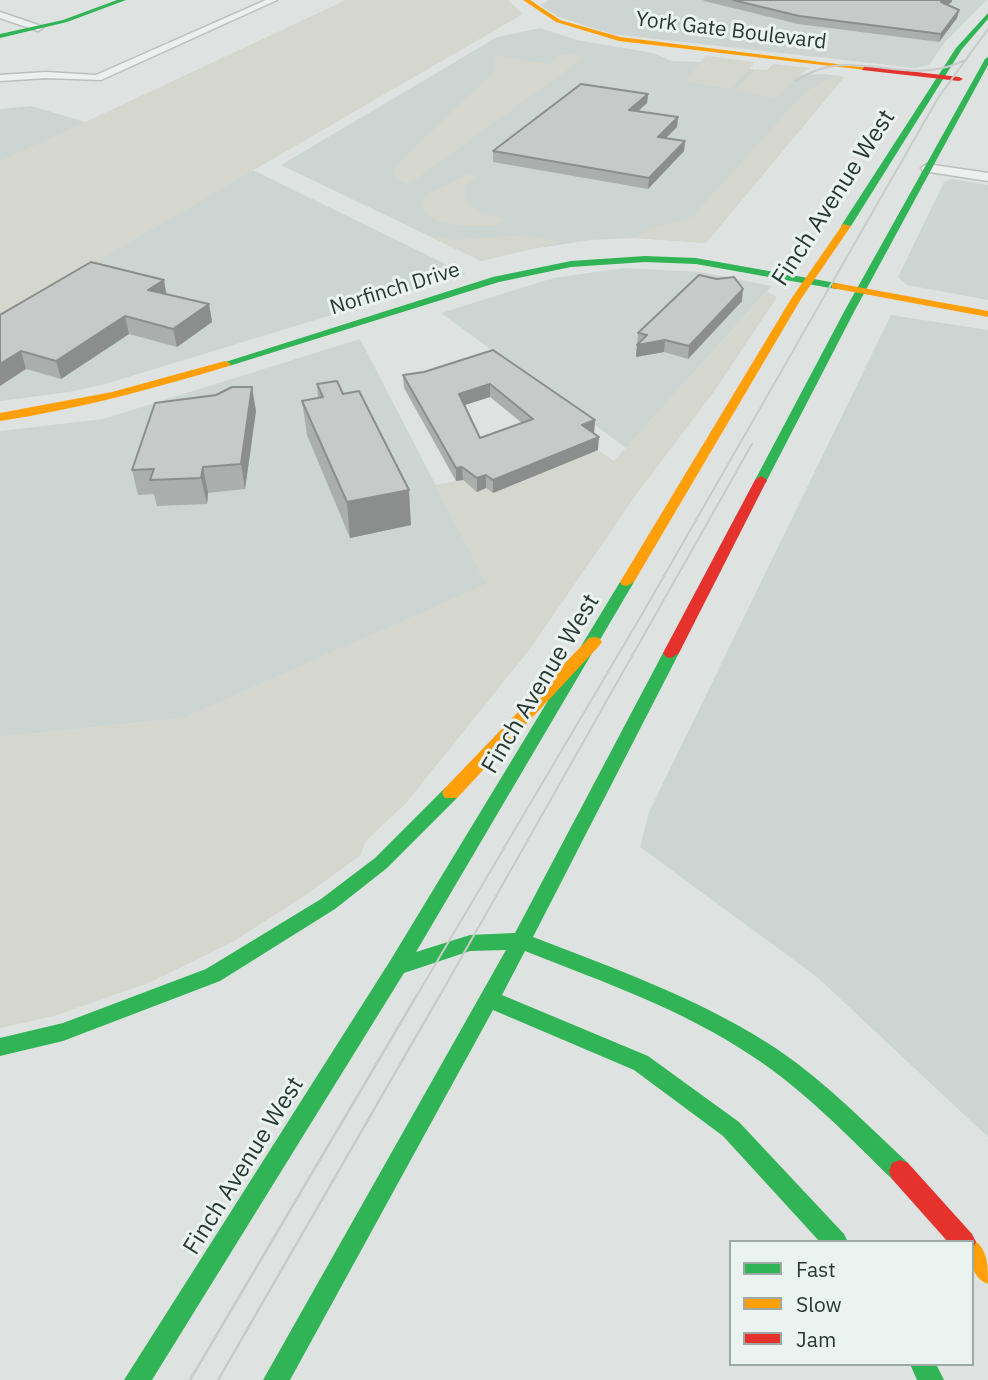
<!DOCTYPE html>
<style>
body{margin:0}
#map{position:relative;width:988px;height:1380px;overflow:hidden;background:#dee3e1;font-family:"IBM Plex Sans",sans-serif}
canvas{display:block}
.legend{position:absolute;left:729px;top:1240px;width:245px;height:126px;box-sizing:border-box;background:#ebf3f0;border:2px solid #9da9a5;margin:0;padding:9px 12px;list-style:none;font-size:21px;color:#283934}
.legend li{display:flex;align-items:center;gap:14px;height:35px}
.legend b{width:35px;border:2px solid #9da9a5}
</style>
<div id="map">
<canvas width="988" height="1380"></canvas>
<ul class="legend">
<li><b style="height:9px;background:#30b455"></b>Fast</li>
<li><b style="height:9px;background:#ff9f0a"></b>Slow</li>
<li><b style="height:9px;background:#e5322d"></b>Jam</li>
</ul>
</div>
<script>
const ctx = document.querySelector('canvas').getContext('2d');
ctx.lineJoin = 'round';
function fillPath(path, color) { ctx.fillStyle = color; ctx.fill(path, 'evenodd'); }
function stroke(path, color, width, dash) { ctx.strokeStyle = color; ctx.lineWidth = width; ctx.lineCap = dash ? 'butt' : 'round'; ctx.setLineDash(dash || []); ctx.stroke(path); }
function write(font, color, halo, rows, align = 'center') {
  ctx.font = font + ' "IBM Plex Sans",sans-serif'; ctx.lineWidth = 6; ctx.setLineDash([]); ctx.textBaseline = 'middle'; ctx.strokeStyle = halo; ctx.fillStyle = color; for (const [text, x, y, turn = 0] of rows) {
    ctx.save(); ctx.translate(x, y); ctx.rotate((+turn || 0) * Math.PI / 180); ctx.textAlign = isNaN(turn) ? turn : align; if (halo) ctx.strokeText(text, 0, 0); ctx.fillText(text, 0, 0); ctx.restore();
  }
}
fillPath(new Path2D(`
 M549,0h438l-42,42 -16,23 -14,3 -303,-34 -53,-17 -19,-12z
 M540,28l37,12 76,13 19,8 28,1 94,13 30,-1 20,3 -138,166 -71,-5 -44,2 -79,12 -31,9 -200,-96 216,-128z
 M31,106l55,16 -86,40v-53z
 M253,170l213,104 -364,111 -33,7 -69,9v-84z
 M950,179l38,6v115l-81,-15 -9,-8 46,-95z
 M624,268l76,4 72,14 -146,162 -185,-135 112,-35z
 M891,315l97,15v807l-171,-160 -177,-130 9,-35z
 M360,339l127,245 -303,134 -184,19v-306l103,-12z`), '#cdd5d2');
fillPath(new Path2D(`
 M346,0h162l15,14 -523,303v-155z
 M562,54l18,2 1,4 -169,122 -7,2 -12,-8 3,-10 97,-94 3,-16 53,8z
 M705,56h3l47,6 -24,27 -42,-7 -1,-4z
 M773,64l37,4 -13,8 -21,23 -41,-9 21,-21 11,1z
 M833,75l11,2 -138,166 -71,-5 13,-8 44,-13 112,-124z
 M469,174l8,2 -11,10 -1,16 18,11 20,5 -4,7c-20,1 -80,5 -78,-25l7,-6z
 M427,235l29,5 69,-5 37,7 -81,19z
 M767,292l10,5 -64,96 -75,99 -108,157 -124,154 -40,38 -6,15 -59,42 -67,43 -83,41 -97,34 -54,12v-291l184,-19 302,-134 -50,-99 27,-5 14,11 9,-3 7,5 105,-43 16,11z`), '#d5d6ce');
const street = new Path2D(`
 M266,0h11l-176,80 -55,-2 -46,3v-6l46,-3 50,3z
 M0,12l41,14 2,2 -5,3 -38,-13z
 M927,164l61,9v8l-65,-10 -2,-3z`);
stroke(street, '#bbbfbe', 3);
fillPath(street, '#eef0ef');
fillPath(new Path2D(`
 M117,0h9l-59,22 -67,16v-4l63,-14z
 M988,13v6l-26,30 -111,177 -8,2 -2,-2 115,-178z
 M988,57v8l-133,245 -88,170 -1,3h-10l-1,-3 90,-170 140,-251z
 M645,256l51,2 140,25 5,3 -5,3 -140,-25 -51,-2 -74,5 -72,15 -270,84 -10,-2 274,-87 78,-16z
 M627,578l7,4 -218,370 54,-17 45,-2 148,-280 8,-5 5,1 3,4 -146,284c80,31 160,59 233,105 53,33 97,79 142,121l3,8 -3,8 -8,3 -8,-3c-44,-43 -88,-89 -140,-123 -70,-47 -149,-74 -227,-105l-23,44 146,61 91,66 105,112 4,8h-28l-97,-106 -89,-66 -141,-60 -203,370h-27l243,-430 -36,1 -66,22 -252,407h-28l266,-419 230,-379z
 M451,786l6,2 3,5 -3,5 -70,70 -52,41 -115,72 -157,60 -63,15v-18l63,-15 143,-54 115,-70 54,-41 70,-70z
 M910,1364h26l8,16h-27z`), '#30b455');
fillPath(new Path2D(`
 M523,0h7l30,20 60,17 249,31 -4,2 -246,-29 -63,-19z
 M843,224l8,2 -50,73 -167,283 -7,4 -5,-1 -2,-3 171,-283z
 M836,283l152,28v6l-156,-29v-4z
 M225,361l6,3 -2,2c-76,23 -151,43 -229,55v-8l112,-21z
 M594,637l5,1 3,4 -3,4 -142,152h-12l-3,-5 3,-5 144,-150z
 M972,1239c16,9 16,26 16,45 -19,-8 -16,-24 -16,-42h-6z`), '#ff9f0a');
fillPath(new Path2D(`
 M865,66l94,11 4,2 -4,2 -97,-11z
 M761,476l6,4 -88,173 -8,5 -5,-1 -3,-4 92,-173z
 M900,1160l8,3 64,71 4,8 -4,8v-8h-24l-56,-63 -3,-8 3,-8z`), '#e5322d');
stroke(new Path2D(`
 M796,81c55,-39 106,9 167,-20
 M416,997l225,-381 297,-518 50,-69
 M439,997l313,-553`), '#c7cbca', 2);
stroke(new Path2D(`
 M190,1380l227,-385
 M218,1380l222,-385`), '#c7cbca', 2.5);
fillPath(new Path2D(`
 M703,0h249l-5,5 12,5 -2,8 -18,24 -141,-18 -94,-23z
 M648,94l-1,9 -9,8 40,6 -1,10 -11,11 19,3 -1,10 -36,38 -155,-27v-11z
 M167,294l42,10 3,18 -35,25 -48,-13 -68,45 -35,-10 -26,-54z
 M742,301l-54,58 -24,-7 -28,5 2,-24z
 M493,350l102,70 -1,13h-1l5,17 -105,43 -7,-5 -9,4 -14,-12 -7,1 -52,-93 -1,-13 21,-3zM490,397l32,26 -42,15 -16,-33z
 M317,384l94,141 -61,13 -43,-103 -5,-34 16,-3z
 M256,411l-11,78 -37,4 -1,11 -50,2 -3,-12 -16,1 -6,-25z`), '#aaafad');
fillPath(new Path2D(`
 M944,0h8v2l-13,9 2,-9z
 M959,10l-2,8 -18,24 2,-8z
 M648,94l-1,9 -19,17 1,-10z
 M678,117l-1,10 -20,20 1,-10z
 M685,141l-1,10 -36,38 1,-11z
 M164,280l3,17 -19,-7z
 M743,289l-1,12 -54,58 1,-13z
 M209,304l3,18 -35,25 -4,-18z
 M125,316l4,18 -68,45 -5,-18z
 M665,340l-1,12 -28,5 1,-12z
 M21,351l5,18 -26,17v-22z
 M490,384v13l-31,10v-13z
 M252,387l4,24 -11,78 -4,-25z
 M595,420l-1,13 -13,5 1,-13z
 M599,437l-1,13 -105,43v-13z
 M203,467l5,26 -1,11 -6,-26z
 M462,467l1,13 -7,1v-13z
 M486,475v13l-9,4v-14z
 M409,490l2,35 -61,13 -3,-36z`), '#8b8e8d');
const building = new Path2D(`
 M733,0h211l-3,2 18,8 -18,24 -142,-18z
 M581,84l67,10 -19,16 49,7 -20,20 27,4 -36,37 -156,-27z
 M91,262l73,18 -16,10 61,14 -36,25 -48,-13 -69,45 -35,-10 -21,13v-49z
 M699,275l18,4 17,-2 9,12 -54,57 -24,-6 -28,5 10,-10 -9,-2z
 M493,350l102,70 -13,5 17,12 -106,43 -7,-5 -9,3 -15,-11 -6,1 -53,-93 21,-3zM490,384l43,35 -53,19 -21,-44z
 M337,381l6,13 16,-3 50,99 -62,12 -45,-101 21,-4 -6,-13z
 M232,387h20l-11,77 -38,3 -2,11 -51,2 4,-11 -22,1 23,-67 61,-8z`);
fillPath(building, '#c6cbc9');
stroke(building, '#8b8e8d', 2);
write('21px', '#283934', '#ebf3f0', [
 ["York Gate Boulevard",731,31,7],
 ["Norfinch Drive",395,289,-17]
]);
write('24px', '#283934', '#ebf3f0', [
 ["Finch Avenue West",834,198,-57],
 ["Finch Avenue West",541,684,-59],
 ["Finch Avenue West",244,1166,-58]
]);
</script>
